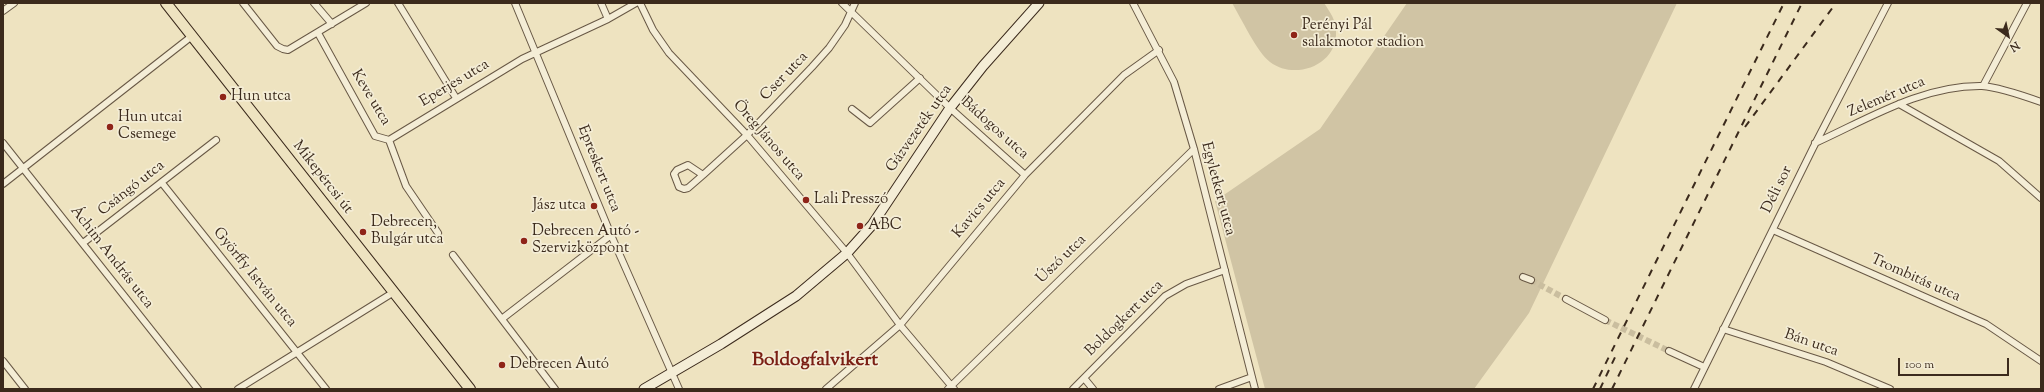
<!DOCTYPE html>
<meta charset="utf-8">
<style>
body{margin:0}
#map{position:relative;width:2044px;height:392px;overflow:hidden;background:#eee3c0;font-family:"Sorts Mill Goudy",serif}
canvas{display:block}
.frame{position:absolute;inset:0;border:4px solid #3b2a1c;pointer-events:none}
.north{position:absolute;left:1988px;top:16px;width:40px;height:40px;-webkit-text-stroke:3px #f4edd6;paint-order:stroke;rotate:147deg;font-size:11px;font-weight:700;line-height:16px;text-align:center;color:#3b2a1c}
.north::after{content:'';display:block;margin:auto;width:14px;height:18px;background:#3b2a1c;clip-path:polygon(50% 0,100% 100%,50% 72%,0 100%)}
.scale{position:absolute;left:1898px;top:358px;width:111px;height:18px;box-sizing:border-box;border:2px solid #3b2a1c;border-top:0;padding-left:5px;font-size:12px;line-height:14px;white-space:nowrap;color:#3b2a1c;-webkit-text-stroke:3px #f4edd6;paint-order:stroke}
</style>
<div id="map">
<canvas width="2044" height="392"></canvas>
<div class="frame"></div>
<div class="north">N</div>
<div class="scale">100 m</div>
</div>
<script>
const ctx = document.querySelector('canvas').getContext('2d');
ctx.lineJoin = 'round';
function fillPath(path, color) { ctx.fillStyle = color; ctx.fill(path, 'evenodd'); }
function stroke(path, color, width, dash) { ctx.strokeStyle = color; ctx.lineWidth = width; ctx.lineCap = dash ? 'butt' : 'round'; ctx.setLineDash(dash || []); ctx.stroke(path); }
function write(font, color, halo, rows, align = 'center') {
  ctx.font = font + ' "Sorts Mill Goudy",serif'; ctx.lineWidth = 3.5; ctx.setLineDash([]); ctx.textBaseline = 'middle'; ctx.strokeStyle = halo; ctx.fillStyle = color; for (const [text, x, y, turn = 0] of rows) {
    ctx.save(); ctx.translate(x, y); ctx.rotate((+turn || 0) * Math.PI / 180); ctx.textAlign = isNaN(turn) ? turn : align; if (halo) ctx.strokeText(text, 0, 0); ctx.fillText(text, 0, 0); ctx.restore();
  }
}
fillPath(new Path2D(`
 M1232,3h92c6,9 12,17 12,28 2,34 -41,50 -66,31 -13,-10 -29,-44 -38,-59z
 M1407,3h270l-148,310 -55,76h-209l-50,-188 105,-72z`), '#d0c4a4');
stroke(new Path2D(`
 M1531,280l35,19
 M1605,320l64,31`), '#cabe9f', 6, [6, 3]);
const street = new Path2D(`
 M243,3l34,43 6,3 5,1 78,-47
 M314,3l18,21
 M398,3l58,95
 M515,3l96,232 68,154
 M601,3l7,16
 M640,3l13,27 16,23 78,82 100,118 53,72 54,64
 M842,3l108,105 75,67
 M1133,3l41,79 20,67 61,240
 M3,11l11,-8
 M318,33l57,103 14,4 17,46 32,47
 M1983,86l44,-83
 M1899,104l100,57 42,37
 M852,109l18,14 50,-45
 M389,140l133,-81 86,-40 28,-16
 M3,143l195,246
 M1815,143c53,-24 107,-58 167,-57 15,1 45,11 59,16
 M703,175l-15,-10 -11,5 -3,4 5,13 5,2 4,-1 15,-13 44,-40 65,-68 17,-19 16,-23 10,-22
 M162,183l164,206
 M3,184l189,-148
 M1773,230l213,94 55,37
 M83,243l133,-103
 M453,255l102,134
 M1523,277l8,3
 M1566,299l39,21
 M503,318l108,-83
 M1723,329l103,33 64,27
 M1669,351l35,16
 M3,361l22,28
 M1084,378l9,11
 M238,389l156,-97
 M826,389l74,-64 125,-150 99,-100 35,-25
 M948,389l246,-240
 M1073,389l92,-93 21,-12 39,-14
 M1219,389l33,-12
 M1694,389l119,-241 75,-145`);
const secondary = new Path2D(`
 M644,389l77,-45 75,-48 51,-43 25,-28 78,-117 33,-42 56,-63`);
const primary = new Path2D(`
 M166,3l304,386`);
stroke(street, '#685845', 8);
stroke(secondary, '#3b2a1c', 11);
stroke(primary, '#3b2a1c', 12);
stroke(street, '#f4edd6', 6);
stroke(secondary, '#f4edd6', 9);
stroke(primary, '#eee3c0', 10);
stroke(new Path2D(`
 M1745,127l91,-124
 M1593,389l191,-386
 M1600,389l17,-36
 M1612,389l190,-386`), '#3b2a1c', 2, [7, 7]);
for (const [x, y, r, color] of [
 [1294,35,4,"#8f2418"],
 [223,97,4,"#8f2418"],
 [110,127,4,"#8f2418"],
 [806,200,4,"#8f2418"],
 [594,206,4,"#8f2418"],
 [860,226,4,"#8f2418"],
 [363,232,4,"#8f2418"],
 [524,241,4,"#8f2418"],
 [502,365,4,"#8f2418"]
]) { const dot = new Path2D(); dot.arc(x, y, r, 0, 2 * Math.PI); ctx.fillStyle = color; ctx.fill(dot); stroke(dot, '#f4edd6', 1.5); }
write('15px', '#3b2a1c', '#f4edd6', [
 ["Perényi Pál",1302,26],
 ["salakmotor stadion",1302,43],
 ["Hun utca",231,97],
 ["Hun utcai",118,118],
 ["Csemege",118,135],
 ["Lali Presszó",814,200],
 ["Jász utca",586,206,"right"],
 ["Debrecen,",371,223],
 ["Bulgár utca",371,240],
 ["ABC",868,226],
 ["Debrecen Autó -",532,232],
 ["Szervizközpont",532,249],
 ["Debrecen Autó",510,365]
], 'left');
write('15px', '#3b2a1c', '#f4edd6', [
 ["Cser utca",785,77,-46],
 ["Eperjes utca",455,84,-31],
 ["Keve utca",370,98,59],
 ["Zelemér utca",1887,98,-23],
 ["Gázvezeték utca",920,129,-55],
 ["Bádogos utca",994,129,42],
 ["Öreg János utca",768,141,49],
 ["Epreskert utca",598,169,68],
 ["Mikepércsi út",322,178,52],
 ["Csángó utca",132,189,-38],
 ["Egyletkert utca",1217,189,75],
 ["Déli sor",1778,190,-64],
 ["Kavics utca",980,209,-50],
 ["Áchim András utca",111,258,52],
 ["Úszó utca",1062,260,-44],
 ["Györffy István utca",254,278,51],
 ["Trombitás utca",1915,279,24],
 ["Boldogkert utca",1125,319,-44],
 ["Bán utca",1811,344,19]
]);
write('bold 19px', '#7a1f14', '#f4edd6', [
 ["Boldogfalvikert",815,362]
]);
</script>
